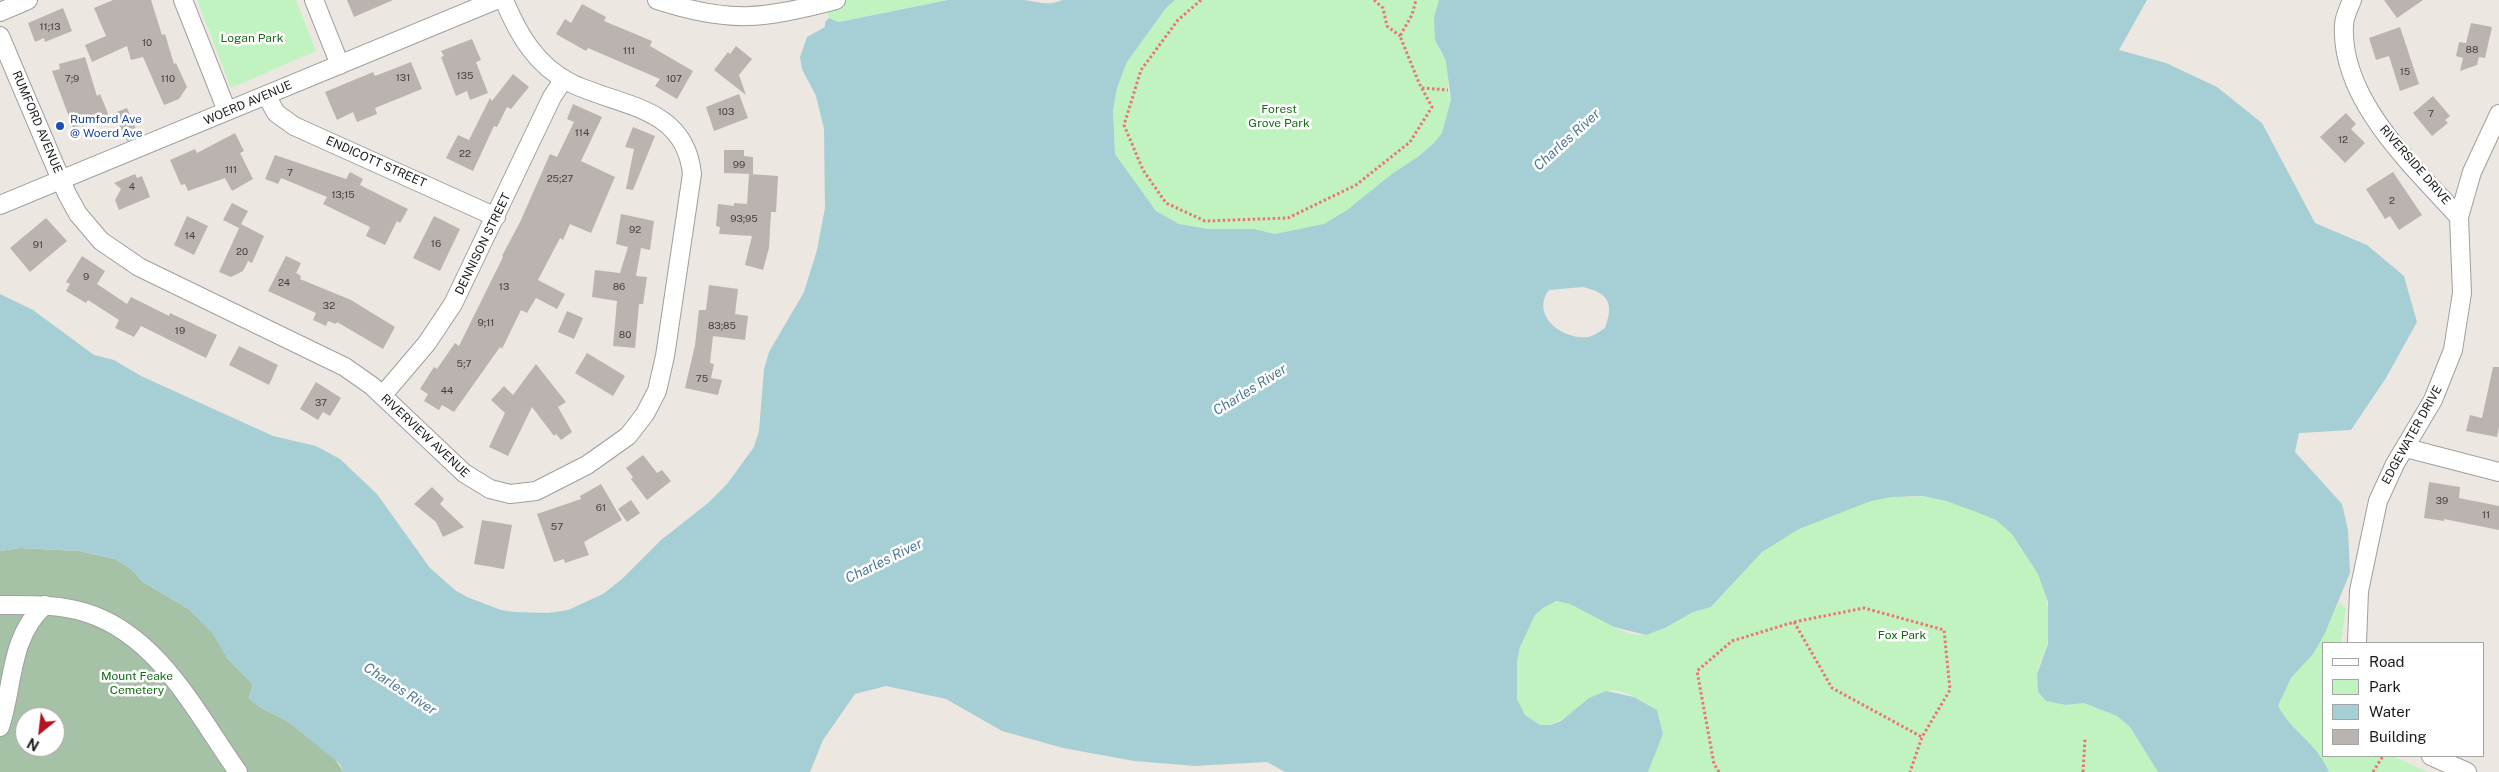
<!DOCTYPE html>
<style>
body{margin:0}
#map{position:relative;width:2499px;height:772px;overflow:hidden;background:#ece7e1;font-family:"Public Sans",sans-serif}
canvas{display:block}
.legend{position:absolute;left:2322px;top:642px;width:162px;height:115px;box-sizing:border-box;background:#fff;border:1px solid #a4a4a4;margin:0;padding:6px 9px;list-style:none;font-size:15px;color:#1b1b1b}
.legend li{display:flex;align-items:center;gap:10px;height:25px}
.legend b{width:25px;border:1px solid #a4a4a4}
.north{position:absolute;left:15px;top:707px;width:50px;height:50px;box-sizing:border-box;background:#fff;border:1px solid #a4a4a4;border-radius:50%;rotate:209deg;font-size:14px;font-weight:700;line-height:20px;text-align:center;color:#1b1b1b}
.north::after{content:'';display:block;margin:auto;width:18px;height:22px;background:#b31320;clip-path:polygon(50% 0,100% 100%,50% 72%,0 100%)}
</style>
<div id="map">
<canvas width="2499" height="772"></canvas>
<ul class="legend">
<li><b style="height:6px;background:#fff"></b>Road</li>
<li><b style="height:14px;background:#c1f3c1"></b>Park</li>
<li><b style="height:14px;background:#a6cfd5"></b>Water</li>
<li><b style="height:14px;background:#bbb3af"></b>Building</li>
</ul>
<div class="north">N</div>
</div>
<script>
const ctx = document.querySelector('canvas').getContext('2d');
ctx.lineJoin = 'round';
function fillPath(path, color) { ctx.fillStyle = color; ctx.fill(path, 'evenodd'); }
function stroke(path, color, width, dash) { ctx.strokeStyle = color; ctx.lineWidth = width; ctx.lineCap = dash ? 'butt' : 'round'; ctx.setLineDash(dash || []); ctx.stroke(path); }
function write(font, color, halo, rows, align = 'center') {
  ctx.font = font + ' "Public Sans",sans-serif'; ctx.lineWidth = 5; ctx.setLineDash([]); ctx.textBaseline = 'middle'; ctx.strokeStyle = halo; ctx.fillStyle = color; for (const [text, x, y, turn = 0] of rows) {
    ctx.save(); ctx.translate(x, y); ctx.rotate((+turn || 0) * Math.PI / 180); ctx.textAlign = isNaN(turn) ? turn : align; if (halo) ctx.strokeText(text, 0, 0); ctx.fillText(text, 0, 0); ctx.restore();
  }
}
fillPath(new Path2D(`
 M20,548l59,3 36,8 16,10 12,13 46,27 23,23 16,27 25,25 -4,14c9,10 24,15 36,22 16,10 52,35 58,52h-343v-221zM25,717h30v30h-30z`), '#a5c2a7');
fillPath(new Path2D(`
 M197,0h99l20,51 -85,37z
 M824,0h124l-110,22 -9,-4z
 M1175,0h264l-5,17 6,35 6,9 3,14 -1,15 3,10 -8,33 -9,10 -15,13 -26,17 -46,37 -23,15 -49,9 -21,-5h-46l-29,-5 -23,-13 -41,-57 -2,-44 4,-22 10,-26 39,-54z
 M1923,496c24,5 51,12 73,24 35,21 54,70 53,109 0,17 -8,29 -12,44 -1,6 1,13 1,19l9,9 19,4 18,-2 33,13 13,11 28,45h-510l15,-38 -6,-24c-13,-7 -32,-22 -48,-19 -28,3 -58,57 -84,23 -20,-25 -6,-88 19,-107 28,-22 71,36 104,27 17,-4 29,-14 44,-22 7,-3 15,-3 21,-7 18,-16 30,-38 49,-53 30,-23 90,-50 127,-55 11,-1 23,1 34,-1z
 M2339,602l7,7 -5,34h-18v113h69l36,16h-99c-11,-27 -38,-41 -51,-66l13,-28 22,-24z`), '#c1f3c1');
fillPath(new Path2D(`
 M948,0c25,0 50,0 75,0 14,1 25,7 39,0h113l-9,8 -39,54 -10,26 -4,22 2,44 41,57 23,13 29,5h46l21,5 49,-10 23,-14 46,-37 26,-17 15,-13 8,-10 9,-33 -5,-39 -11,-21 -1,-23 5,-17h708l-28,50 47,13 51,24 45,36 53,100 52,22 37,31 13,46 -31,56 -35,52 -52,3 -4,19 47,52 6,26 2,43 -25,60 -12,21 -22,24 -13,28c13,25 40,38 51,66h-171l-28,-45 -13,-11 -33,-13 -18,2 -20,-4 -8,-9 -1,-18 11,-30v-42l-10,-28 -26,-40 -16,-14 -22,-9 -28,-10 -23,-5 -31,1 -21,4 -72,28 -37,23 -51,55 -18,5 -28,16 -19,7 -32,-8 -44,-23 -14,-3 -13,7 -8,7 -15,32 -3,15v37l8,16 15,10h11l10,-4 28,-23 17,-7 28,6 23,13 6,24 -15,38h-363l-18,-10 -72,4 -61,-5 -71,-13 -61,-17 -56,-32 -60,-13 -31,8 -32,46 -13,32h-467l-3,-8 -52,-42 -33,-18 -6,-6 4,-14 -25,-25 -16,-26 -23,-24 -46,-27 -12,-13 -16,-10 -36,-8 -59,-3 -20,3v-257l33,16 61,45 20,5 27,16 132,60 43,10 24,13 37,35 53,74 25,22 12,7 34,13 14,2 33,1 20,-3 35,-16 19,-15 39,-39 47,-37 19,-19 27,-37 5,-16 5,-62 5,-17 35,-60 13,-42 8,-42 -1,-79 -8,-33 -14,-27 -2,-12 7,-20 18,-10v-5l4,-4 10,4zM1583,287c26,6 31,16 22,41 -5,3 -11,8 -17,9 -26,3 -58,-22 -39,-47z`), '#a6cfd5');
fillPath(new Path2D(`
 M113,0h38l11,35 3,-1 9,30 2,-1 11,24 -8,12 -15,6 -21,-48 -12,3 -4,-14 -35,16 -7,-17 21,-9 -12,-28z
 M347,0h46l-39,17z
 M2384,0h39l-26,18z
 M582,4l24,13 -2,4 48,20 -2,5 43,25 -16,28 -22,-13 5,-7 -72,-31 -2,3 -30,-17 9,-15 6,4z
 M63,8l9,23 -27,11 -1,-4 -9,4 -7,-19z
 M2471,23l21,4 -7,31 -6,-1 -2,8 -17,6 3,-13 -7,-2 3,-14 7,1z
 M2400,27l19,57 -19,7 -11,-35 -13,4 -7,-22z
 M472,39l9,21 -5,2 12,31 -18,7 -3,-9 -11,5 -15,-39 3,-1 -3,-5z
 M736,46l16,13 -13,16 7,20 -32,-25 14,-18 2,2z
 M85,57l12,39 3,-2 9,22 -27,11 -1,-2 -8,3 -21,-57 8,-2 -1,-5z
 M411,62l11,27 -47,19 2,6 -20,8 -4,-10 -16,8 -12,-28 48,-20 2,4z
 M513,74l16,13 -18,22 -4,-2 -10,20 -3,-1 -21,45 -27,-13 12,-23 11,5 21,-42 2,3z
 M739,94l9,24 -34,13 -8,-24z
 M2433,96l17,20 -5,4 3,3 -16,13 -19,-23z
 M573,104l29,13 -21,44 34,16 -24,56 -21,-9 -7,16 -3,-2 -22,42 27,14 -8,15 -21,-11 -9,15 -6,-3 -19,39 -2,-2 -46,65 -12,-7 -3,5 -15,-9 4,-7 -8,-5 14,-22 3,2 18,-26 4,3 44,-89 -1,-1 19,-36 29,-66 7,3 17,-35 -7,-3z
 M127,108l12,28 -12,5 -13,-28z
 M2346,113l10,11 -5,5 14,14 -20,20 -25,-26z
 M633,127l22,9 -22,54 -7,-1 8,-40 -9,-2z
 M235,133l9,18 -4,2 13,26 -21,12 -7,-13 -37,13 -3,-7 -4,1 -11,-25 25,-11 2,4z
 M724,150h20v6l9,1v17l-29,-1z
 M275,155l71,24 4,-7 13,7 -3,6 48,24 -8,14 -3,-2 -12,24 -19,-9 4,-9 -47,-23 4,-7 -46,-19 -3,6 -13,-5z
 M2393,172l29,43 -23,15 -9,-14 -5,3 -19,-30z
 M135,174l2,4 5,-2 8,21 -31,13 -4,-10 6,-11 -7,-6z
 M749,174l29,2 -2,36h-5l-2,36 -6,22 -18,-5 7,-29 -33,-2 1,-7 -4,-1 2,-22 16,2v-3l13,1z
 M232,203l16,8 -9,17 -16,-8z
 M621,214l33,7 -4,29 -9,-2 -5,28 11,1 -4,27h-4l-4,44 -22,-2 4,-45 -25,-4 3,-27 25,3 8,-26 -12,-3z
 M187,216l21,10 -14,29 -20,-10z
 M434,216l26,13 -20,42 -27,-13z
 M46,218l21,23 -37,31 -20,-24z
 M241,224l23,12 -12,27 -4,-2 -5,10 -12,6 -12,-5z
 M82,256l23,15 -8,13 30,20 4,-7 38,19 1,-3 47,22 -11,23 -65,-32 -7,11 -19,-9 4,-8 -31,-20 -2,3 -20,-12 4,-7 -4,-2z
 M286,256l15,7 -5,10 5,3 -1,3 51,21 44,27 -12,22 -46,-27 -1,2 -8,-3 -2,5 -13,-6 3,-7 -48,-22z
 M709,285l29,4 -3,25 13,2 -3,24 -32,-4 -3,27 4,1 -3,14 11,2 -4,15 -33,-7 10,-43 4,-35h7z
 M567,311l16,7 -9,21 -16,-7z
 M239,346l39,19 -9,20 -40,-20z
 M587,353l38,23 -12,20 -38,-23z
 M536,364l30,38 -8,5 14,25 -11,8 -5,-6 -2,2 -22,-29 -24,49 -19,-9 16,-34 -14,-13 13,-14 9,9z
 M2493,367h6v60l-2,10 -31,-6 4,-16 12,3z
 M316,382l25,16 -11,18 -7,-4 -5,8 -18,-11z
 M643,455l14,18 5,-3 9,11 -24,19 -16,-21 2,-2 -7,-9z
 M2429,482l31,5 -1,11 40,8v24l-55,-11v2l-20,-3z
 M601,484l21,36 -38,22 5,13 -24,8 -1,-4 -10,3 -17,-48 44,-15 -1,-3z
 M432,487l12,12 -4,5 24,23 -21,10 -7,-15 -22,-18z
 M631,500l9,13 -13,9 -9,-13z
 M482,520l30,5 -8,44 -30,-5z`), '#bbb3af');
const minor = new Path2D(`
 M183,0l44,111
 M314,0l26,65
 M657,0c74,24 105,19 179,0
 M2352,0c-3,8 -8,17 -8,25 -4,75 69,141 115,192
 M0,12l28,-12
 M0,36l67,158 11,20 23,27 38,26 206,100 27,19 92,87 26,16 20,5 26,-3 51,-26 41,-29 17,-22 12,-23 8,-35 27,-182c-7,-70 -75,-67 -123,-92 -33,-17 -51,-48 -65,-82
 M266,95l10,18 18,13 202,91
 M0,205l496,-205
 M382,396l45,-53 26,-39 99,-207 12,-18
 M2406,448l93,24
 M0,605c29,0 59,-1 87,8 72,23 110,101 151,159
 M2357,643l2,-52 19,-90 17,-37 38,-64 20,-50 9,-57 -3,-76 13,-45 27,-58
 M0,727c14,-42 9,-90 45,-122
 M2431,756l36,16`);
stroke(minor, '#9f9f9f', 20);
stroke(new Path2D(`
 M1201,0l-23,20 -37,50 -17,55 19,45 23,33 39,18 83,-3 68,-33 54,-43 22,-35 -13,-24 -19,-47 12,-21 4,-15
 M1374,0l9,8 4,18 13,10
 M1422,88l26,2
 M1794,622l38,66 90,49
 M1719,772l-5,-8 -17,-93 35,-30 62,-19 70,-14 80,22 6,60 -28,47 -12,35
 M2083,772l2,-33
 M2373,772l10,-16`), '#eb7573', 3, [2.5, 2.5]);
stroke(minor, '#fff', 18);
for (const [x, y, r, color] of [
 [60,126,5,"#1a4fb4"]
]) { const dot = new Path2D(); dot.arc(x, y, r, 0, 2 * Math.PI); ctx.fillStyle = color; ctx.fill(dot); stroke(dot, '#fff', 2); }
write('10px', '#434140', null, [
 ["11;13",50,27],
 ["10",147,43],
 ["88",2472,50],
 ["111",629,51],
 ["15",2405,72],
 ["135",465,76],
 ["131",403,78],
 ["7;9",72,79],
 ["110",168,79],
 ["107",674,79],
 ["103",726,112],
 ["7",2431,114],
 ["114",582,133],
 ["12",2343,140],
 ["22",465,154],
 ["99",739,165],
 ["111",231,170],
 ["7",290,173],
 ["25;27",560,179],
 ["4",132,187],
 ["13;15",343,195],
 ["2",2392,201],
 ["93;95",744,219],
 ["92",635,230],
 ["14",190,236],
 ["16",436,244],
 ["91",38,245],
 ["20",242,252],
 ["9",86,277],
 ["24",284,283],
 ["13",504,287],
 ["86",619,287],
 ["32",329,306],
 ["9;11",486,323],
 ["83;85",722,326],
 ["19",180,331],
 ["80",625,335],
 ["5;7",464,364],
 ["75",702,379],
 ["44",447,391],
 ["37",321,403],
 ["39",2442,501],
 ["61",601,508],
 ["11",2486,515],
 ["57",557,527]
]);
write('12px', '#156d15', '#fff', [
 ["Logan Park",252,38],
 ["Forest",1279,109],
 ["Grove Park",1279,123],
 ["Fox Park",1902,635],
 ["Mount Feake",137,676],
 ["Cemetery",137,690]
]);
write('12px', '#1b1b1b', '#fff', [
 ["WOERD AVENUE",248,103,-23],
 ["RUMFORD AVENUE",37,122,67],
 ["ENDICOTT STREET",376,162,24],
 ["RIVERSIDE DRIVE",2415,165,49],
 ["DENNISON STREET",483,244,-64],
 ["EDGEWATER DRIVE",2412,435,-61],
 ["RIVERVIEW AVENUE",425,436,43]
]);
write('12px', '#164399', '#fff', [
 ["Rumford Ave",70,119],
 ["@ Woerd Ave",70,133]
], 'left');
write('italic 14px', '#4f7a99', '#fff', [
 ["Charles River",1567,140,-42],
 ["Charles River",1250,390,-32],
 ["Charles River",884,561,-26],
 ["Charles River",400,689,33]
]);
</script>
